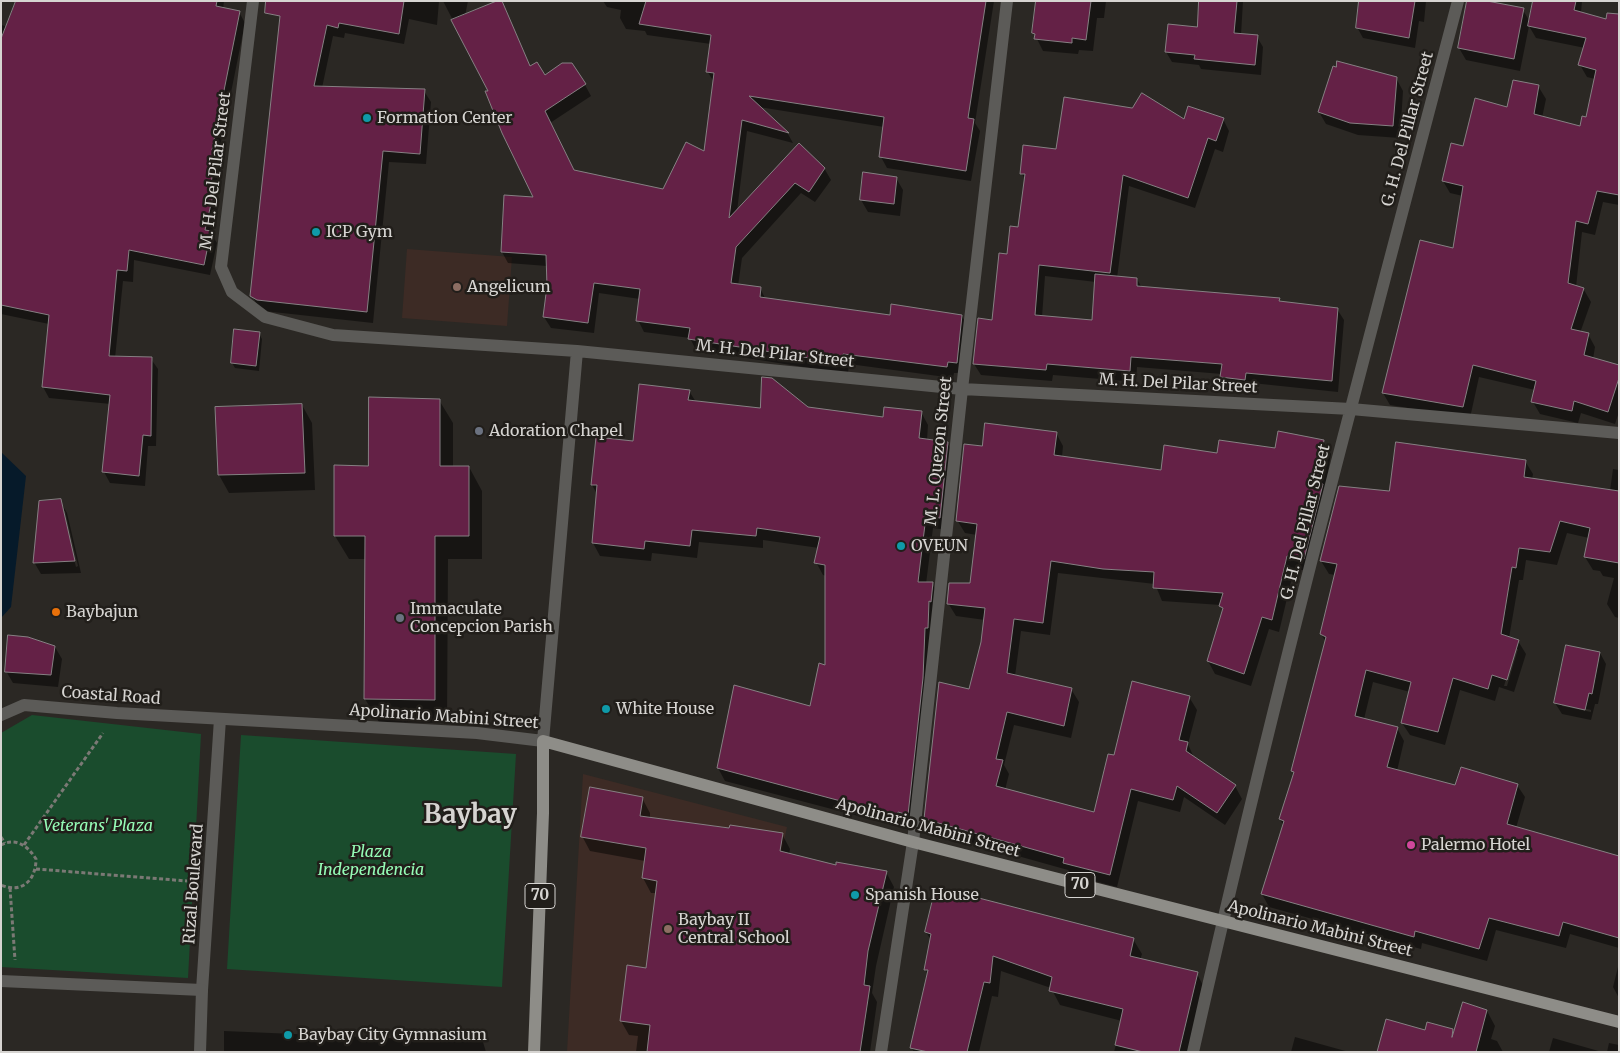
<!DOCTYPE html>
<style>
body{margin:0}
#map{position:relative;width:1620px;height:1053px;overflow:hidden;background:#2b2824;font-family:Merriweather,serif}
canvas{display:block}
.frame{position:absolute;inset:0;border:2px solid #d6d4d1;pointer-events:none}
</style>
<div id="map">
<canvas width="1620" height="1053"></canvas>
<div class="frame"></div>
</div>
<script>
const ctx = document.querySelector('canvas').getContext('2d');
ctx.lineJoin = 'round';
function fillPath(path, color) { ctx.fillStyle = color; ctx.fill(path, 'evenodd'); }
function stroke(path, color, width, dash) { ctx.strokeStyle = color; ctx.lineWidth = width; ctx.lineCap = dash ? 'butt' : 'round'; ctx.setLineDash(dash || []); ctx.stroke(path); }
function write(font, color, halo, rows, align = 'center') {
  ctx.font = font + ' Merriweather,serif'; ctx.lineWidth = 5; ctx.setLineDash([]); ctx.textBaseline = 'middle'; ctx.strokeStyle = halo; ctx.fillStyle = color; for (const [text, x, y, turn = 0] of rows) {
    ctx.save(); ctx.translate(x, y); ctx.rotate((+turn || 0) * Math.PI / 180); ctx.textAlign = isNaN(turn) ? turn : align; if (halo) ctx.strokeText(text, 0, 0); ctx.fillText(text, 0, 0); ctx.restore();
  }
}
fillPath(new Path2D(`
 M407,249l105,8 -5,69 -105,-8z
 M583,774l204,53 -12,58 -3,167h-205z`), '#3d2b25');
fillPath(new Path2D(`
 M32,715l169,19 -13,244 -187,-11v-234z
 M241,735l275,19 -14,233 -275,-18z`), '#1a4c2d');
fillPath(new Path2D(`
 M1,452l25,24 -15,131 -10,11z`), '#061a2a');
fillPath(new Path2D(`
 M43,1h181l-1,8 16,3 6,11 -27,134 4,6 -6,34 3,6 -7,32 5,8 -7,32 -76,-15 -1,22 -10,-1 -8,77 36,1 7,10 -2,77h-8l-3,40 -35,-3 -6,-11 7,-68 -62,-6 -6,-11 6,-63 -48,-10v-289l139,32z
 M284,1h155l-2,24 -28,-6 -5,25 -59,-11 -1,5 -11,-2 -11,52 102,3 7,11 -5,62 -37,-2 -16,161 -109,-12 -6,-4 -6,-12z
 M443,1h25l-3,15 36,-15 29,66 15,10 40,8 6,11 -41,27 24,49 90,18 41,-37 9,-71 -7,-11 4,-27 -64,-9 -2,-4 -19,-2 -6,-11 1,-8 -14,-3 -4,-6h391l-19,122 5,8 -9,50 -84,-13 -6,-11 3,-30 -125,-20 29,27 5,9 -46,-12 -10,80 87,-43 7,12 -16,22 -14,-9 -59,65 -4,28 22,2 6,12 125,16h71l6,12 -5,45h-9l-1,5 -104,-14 -1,10 -152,-24 -6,-12 -46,-6 -6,-12 2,-21 -41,-6 -5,40 -43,-5 -7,-11 4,-31 -1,-20 -39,-3 -6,-11 3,-55 30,1 -45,-106z
 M1048,1h58l-2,17h-7l-4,33 -14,-1 -1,4 -35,-3 -9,-18z
 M1201,1h42l-2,34 16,2 6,10 -2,28 -60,-6 -2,-4 -27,-3 -6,-10 32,-23z
 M1360,1h66l-2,21 -5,-1 -4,27 -52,-10 -6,-11z
 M1534,1h48l-1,12 38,12v180l-16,-3 -8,33 -13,-3 -6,55 8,3 7,12 -11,31 8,1 7,13 -2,12 26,8v45l-4,12 -34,-11 -3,10 -38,-9 -7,-12 2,-12 -56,-13 -9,41 -80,-13 -7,-12 71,-143 9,-54 -13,-3 -7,-12 20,-34 45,-38 30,-23 8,13 -4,19 39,10 6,-9 8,-40 -8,-2 -7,-12 5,-17 -49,-10 -7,-12 -9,45 -54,-11 -7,-12 64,-38 7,12z
 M1396,78l7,13 -3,47 -42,-3 -32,-11 -7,-12z
 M1223,119l6,12 -6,21 -8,-3 -20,59 -66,-22 -12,92 20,1 5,9 137,12 2,3 56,6 7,11 -6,72 -86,-9 -1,8 -23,-3 -6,-14 -85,-7 -1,15 -83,-7 -1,6 -71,-6 -7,-11 19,-43 15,-65 11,-28 7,-47 -4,-7 35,-24 128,-29zM1045,276l51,6 -3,39 -51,-4z
 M896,178l7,12 -3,26 -32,-4 -7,-12z
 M259,334l3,5 -3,32 -24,-3 -3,-5z
 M689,391l7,11 66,7 45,-1 77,11 37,-7 7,13 -1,15 20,3 8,12 -8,75 -14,-2 -7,56h6l7,12 -25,231 -9,-3 -1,4 -179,-47 -7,-13 93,-60 16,-42 -1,-90 -3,-1 -7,-13 3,-14 -56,-8v8l-64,-6 -2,16 -45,-5 -1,8 -51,-5 -7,-13 4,-49 -5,-9z
 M439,400l14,23v44h16l13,24v68h-34l-1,164 -68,-1 -14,-23 1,-140h-17l-14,-23 34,-69z
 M302,405l10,18 3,67 -86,3 -10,-18 -3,-67z
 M1056,433l7,13 -1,11 100,15 56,-17 58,-5 47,-9 8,13 -20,117 -17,-2 -15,63 -10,-3 -18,57 -36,-12 -7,-13 15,-50 -2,-6 -59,-4 -7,-17 -97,-11 -8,62 -29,-4 -6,45 56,13 8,13 -8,36 -57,-13 -10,40 5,9 -4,16 90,23 20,-56 74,-60 8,13 -9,34 6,14 41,28 7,13 -17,26 -41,-28 -4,15 -42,-11 -21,86 -45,-12 -4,-5 -136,-38 -7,-13 54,-151 6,-48 -29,-4 -8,-13 23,-19 6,-49 -12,-2 -8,-13 26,-73z
 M1525,461l8,13 -1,6 78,11 3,-22 6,1v148l-4,-1 -8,-13 7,-26 -11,-2 -3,-5 -7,-1 -8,-13 4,-19 -22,-5 -10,32 -31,-5 -3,20h-4l-10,58 9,3 8,13 -12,38 -15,-5 -4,14 -35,-11 -15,55 -35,-10 -8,-12 8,-31 -37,-10 -9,37 33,9 7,13 -7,30 59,16 61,-2 8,12 -9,31 103,29v91l-49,-14 -4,14 -70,-18 -9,31 -65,-18 -1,6 -152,-42 -7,-13 21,-69 -3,-6 15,-45 -2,-3 33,-129 -5,-8 15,-59 -7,-1 -8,-13 69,-68zM1515,649h3l-11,37h-3z
 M60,501l7,12 14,60 -40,1 -7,-12zM62,511h3l13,55 -2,1z
 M55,647l7,12 -4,28 -45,-4 -7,-12z
 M1600,653l6,11 -8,40h-3l-4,16 -29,-6 -7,-11zM1562,703l29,7v2l-29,-6z
 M642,798l8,15v5l132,16 8,15 -1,5 48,12 49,6 8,15 -18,79 -4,27 5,9 -7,50h-234l2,-16 -9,-1 -8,-14 26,-52 10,-76h-6l-8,-15 2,-17 -55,-10 -8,-15z
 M926,932l207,7 9,15 -2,6 57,14 8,15 -15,63h-76l8,-31 -62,-16 -9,-17 -50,-17 -3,26 -6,-1 -13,56h-65l-3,-5 17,-72 -3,-6 6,-29z
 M1619,963v35l-6,-11z
 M1487,1011l8,15 -4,13 6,2 6,11h-125l47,-21 3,-8 27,8z
 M224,1031l259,11 3,10h-262z
 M1295,1037l54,15h-58z
 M1553,1038l49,14h-53z
 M1609,1043l10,2v7h-12z`), '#0007');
const building = new Path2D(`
 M16,1h201l-1,5 24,5 -28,139 4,1 -6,39 4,1 -9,39 6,1 -7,34 -75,-15 -2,21 -10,-1 -8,86 43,1 -1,79 -8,-1 -4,41 -37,-4 8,-77 -68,-8 7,-72 -48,-10v-266z
 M266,1h138l-5,33 -60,-11 -1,5 -11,-3 -13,61 111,3 -5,65 -37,-3 -16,161 -110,-12 -7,-4 30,-280 -15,-3z
 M497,1h5l28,65 7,-4 8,13 17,-12h10l14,21 -41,27 29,59 89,19 23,-47 18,9 10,-78 -8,-1 5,-37 -72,-11 7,-23h340l-18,117 6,1 -8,52 -87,-14 5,-40 -135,-21 40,37 -47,-13 -13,98 70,-75 26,25 -16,24 -14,-9 -59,64 -5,36 30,4 -1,10 130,18 1,-11 71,11 -5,48 -9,-1 -1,5 -104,-13 -1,9 -154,-24 2,-11 -54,-7 4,-32 -46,-6 -6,40 -45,-6 4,-31 -1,-31 -45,-3 3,-57 29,2 -31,-64 -17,-42h3l-37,-71z
 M1036,1h55l-5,39 -14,-2v5l-38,-4 1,-5 -3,-1z
 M1199,1h38l-3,32 24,2 -3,30 -61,-6 1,-4 -30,-3 3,-28 29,3z
 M1359,1h56l-6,37 -53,-10z
 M1467,1h20l37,7 -10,51 -56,-11z
 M1533,1h43l-2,9 32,9 1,-6 12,1v181l-22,-4 -9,33 -12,-3 -8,62 16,5 -13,41 18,4 -5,22 35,10v13l-11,34 -34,-11 -2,10 -41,-9 5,-21 -63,-16 -10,42 -81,-14 38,-153 33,8 10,-62 -21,-5 9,-38 12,3 12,-48 32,9 6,-27 26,5 -5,29 46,12 2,-10 4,1 10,-47 -18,-5 8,-27 -58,-12z
 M1337,61l60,16 -4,49 -43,-3 -32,-11 15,-46 3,1z
 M1142,93l42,26 4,-13 36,12 -8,23 -8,-3 -20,60 -65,-23 -13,98 -71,-8 -4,50 57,5 3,-46 42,4v8l143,12 -1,3 59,7 -6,73 -86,-8 -1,7 -25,-3 2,-13 -91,-7 -1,14 -83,-7 -1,6 -73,-6 5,-46 14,2 7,-67 8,1 3,-28 8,1 7,-53h-5l3,-29 33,4 8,-52 68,11z
 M863,172l34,5 -3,27 -34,-4z
 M234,329l26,3 -4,34 -25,-3z
 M762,377l10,1 36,29 75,10 1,-10 38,4 -3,27 29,4 -8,76 -14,-2 -8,66h15l-2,20 -2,-1 -1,27h-3l-2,50 -15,137 -10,-3 -1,4 -180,-48 17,-83 76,21 9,-43 6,2v-100l-11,-2 6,-26 -63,-9 -1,8 -64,-6 -2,16 -45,-5 -1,8 -52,-6 5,-58h-6l5,-48 37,4 6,-57 51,6 -2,10 72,8z
 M369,397l71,2v67h29v70h-34v164l-71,-1 1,-163h-31v-71l34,1z
 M302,404l3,69 -87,2 -3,-68z
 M985,423l72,9 -3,23 107,15 3,-25 53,8 2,-13 56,8 3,-17 46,9 -7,43 6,1 -19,75 -17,-3 -15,64 -10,-3 -18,57 -37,-13 16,-53 -4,-2 4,-13 -70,-5 1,-16 -51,-3 -52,-8 -8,62 -29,-4 -7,54 65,15 -8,38 -57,-14 -11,47 7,1 -7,26 98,26 14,-58 6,1 18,-74 58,15 -11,44 9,2 -2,9 50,34 -19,28 -40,-27 -4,14 -42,-11 -21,86 -47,-12 1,-5 -140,-39 15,-137 30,7 12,-47 4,-34 -38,-4 2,-21h21l7,-59 -21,-3 8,-77 18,2z
 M1396,442l130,18 -2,17 95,14v72l-35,-6 6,-29 -30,-7 -10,31 -31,-4 -3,20 -4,-1 -11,67 18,6 -12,40 -15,-5 -4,14 -35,-11 -15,54 -37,-9 10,-41 -45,-12 -11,46 43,11 -11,40 68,18 6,-18 57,17 -11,40 112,32v82l-56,-16 -4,14 -70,-18 -10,31 -64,-18 -1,6 -153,-43 23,-73 -5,-2 15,-47 -3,-1 35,-134 -6,-3 17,-70 -17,-3 19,-75 50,5z
 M61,499l14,62 -42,2 6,-62z
 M8,635l20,2 27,9 -4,29 -46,-3z
 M1566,645l34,7 -8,42 -3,-1 -4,17 -31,-7z
 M590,787l53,10 -3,19 89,12 1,-3 53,8 -3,18 56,14v-3l51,9 -19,80 -4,34 6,1 -10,66h-213l3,-27 -30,-4 7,-56 19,3 11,-87 -15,-3 4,-30 -65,-11z
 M936,887l198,51 -4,18 68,16 -19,80h-36l-28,-7 8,-36 -74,-18 3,-14 -59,-21 -3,27 -6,-1 -17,70h-39l-18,-4 18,-78h-4l7,-36 -6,-2z
 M1463,1002l24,8 -11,42h-99l9,-33 39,11 2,-8 26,7 -1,8z`);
fillPath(building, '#642146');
stroke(building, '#868083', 1);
stroke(new Path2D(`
 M1,837l4,6
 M1,845c15,-8 27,1 35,14 0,21 -14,35 -35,26
 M24,845l79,-112
 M36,869l151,12
 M10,888l5,72`), '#7b7975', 3, [4, 2.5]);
stroke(new Path2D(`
 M202,990l18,-271`), '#5c5b58', 12);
stroke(new Path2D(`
 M253,1l-32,266 11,25 33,25 68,18 244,16 385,38 389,20 268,24
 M1,715l23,-10 93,8 360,20 66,8 34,-390
 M1,981l201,9 -2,62
 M881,1052l32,-210 49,-453 45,-388
 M1193,1052c79,-353 173,-702 265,-1051`), '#5c5b58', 12);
stroke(new Path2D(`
 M534,1052l9,-239v-72l370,101 706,180`), '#8e8d88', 12);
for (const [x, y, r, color] of [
 [367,118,5,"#0f9aa8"],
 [316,232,5,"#0f9aa8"],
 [457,287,5,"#8d6e63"],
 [479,431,5,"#6b7280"],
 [901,546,5,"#0f9aa8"],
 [56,612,5,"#e8710a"],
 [400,618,5,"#6b7280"],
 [606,709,5,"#0f9aa8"],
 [1411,845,5,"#d1479c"],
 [855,895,5,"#0f9aa8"],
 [668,929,5,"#8d6e63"],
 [288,1035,5,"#0f9aa8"]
]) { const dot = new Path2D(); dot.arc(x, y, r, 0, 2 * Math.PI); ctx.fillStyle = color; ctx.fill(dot); stroke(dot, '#211e1a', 2); }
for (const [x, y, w] of [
 [1080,885,30],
 [540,896,30]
]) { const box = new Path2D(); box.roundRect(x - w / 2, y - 12.5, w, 25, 4); ctx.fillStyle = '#211e1a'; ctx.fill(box); stroke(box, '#d6d4d1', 1); }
write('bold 15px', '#d6d4d1', null, [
 ["70",1080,885],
 ["70",540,896]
]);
write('16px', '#d6d4d1', '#211e1a', [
 ["Formation Center",377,118],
 ["ICP Gym",326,232],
 ["Angelicum",467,287],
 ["Adoration Chapel",489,431],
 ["OVEUN",911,546],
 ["Immaculate",410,609],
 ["Concepcion Parish",410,627],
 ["Baybajun",66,612],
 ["White House",616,709],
 ["Palermo Hotel",1421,845],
 ["Spanish House",865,895],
 ["Baybay II",678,920],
 ["Central School",678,938],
 ["Baybay City Gymnasium",298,1035]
], 'left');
write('16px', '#d6d4d1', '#211e1a', [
 ["G. H. Del Pillar Street",1408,129,-75],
 ["M. H. Del Pilar Street",216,171,-83],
 ["M. H. Del Pilar Street",775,354,6],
 ["M. H. Del Pilar Street",1178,384,3],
 ["M. L. Quezon Street",939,451,-84],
 ["G. H. Del Pillar Street",1306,522,-76],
 ["Coastal Road",111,696,4],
 ["Apolinario Mabini Street",444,717,4],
 ["Apolinario Mabini Street",928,828,15],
 ["Rizal Boulevard",194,884,-86],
 ["Apolinario Mabini Street",1320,929,14]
]);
write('italic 16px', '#95fcb6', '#211e1a', [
 ["Veterans' Plaza",98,826],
 ["Plaza",371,852],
 ["Independencia",371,870]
]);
write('bold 26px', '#d6d4d1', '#211e1a', [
 ["Baybay",470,816]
]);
</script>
